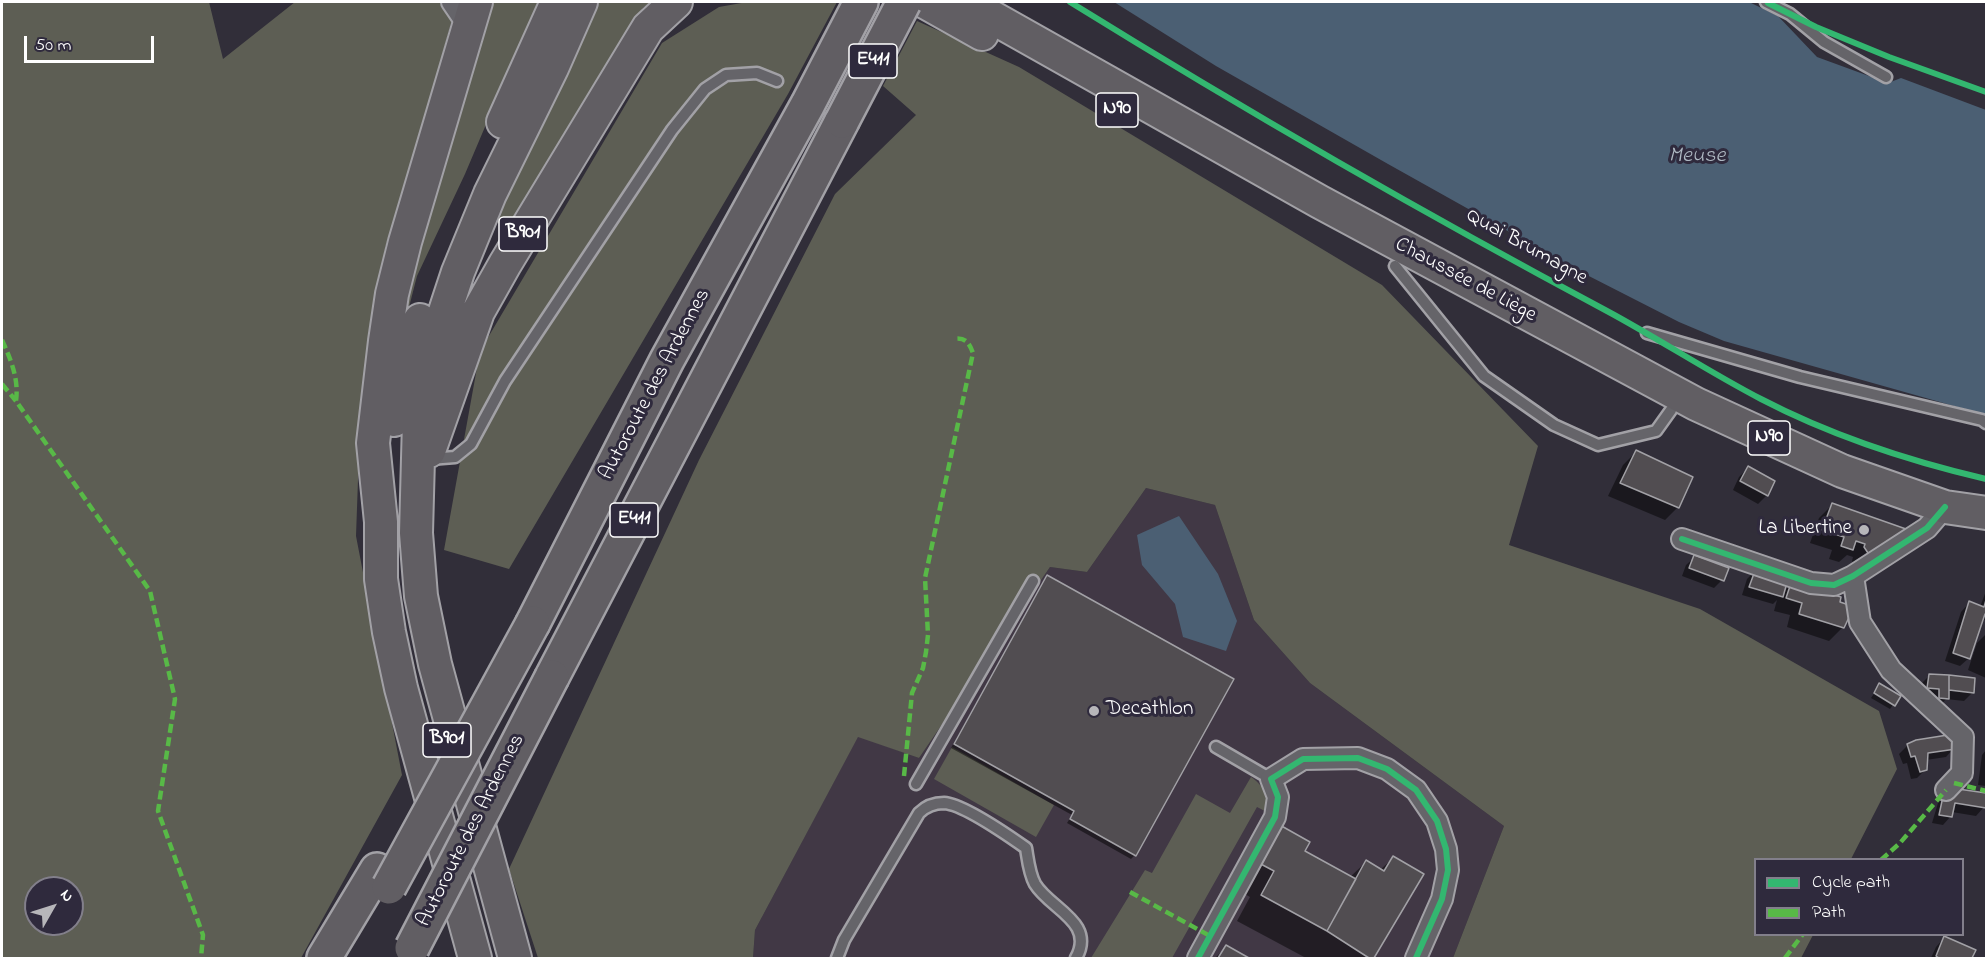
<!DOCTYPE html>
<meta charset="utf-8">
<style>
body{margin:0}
#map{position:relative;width:1988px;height:960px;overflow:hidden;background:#312e39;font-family:"Indie Flower",sans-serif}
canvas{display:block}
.frame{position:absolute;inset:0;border:3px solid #fff;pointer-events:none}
.legend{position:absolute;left:1754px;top:858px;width:210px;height:78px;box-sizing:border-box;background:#2f2a3d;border:2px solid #827f8b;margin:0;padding:8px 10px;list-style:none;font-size:18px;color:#fff}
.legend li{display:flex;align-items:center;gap:12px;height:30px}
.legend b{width:30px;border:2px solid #827f8b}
.north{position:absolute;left:24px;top:876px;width:60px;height:60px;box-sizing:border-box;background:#2f2a3d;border:2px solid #827f8b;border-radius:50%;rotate:51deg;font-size:16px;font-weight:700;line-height:24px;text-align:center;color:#fff}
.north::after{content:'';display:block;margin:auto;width:21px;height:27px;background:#b7b6ba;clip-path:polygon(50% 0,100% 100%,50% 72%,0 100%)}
.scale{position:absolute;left:24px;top:36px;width:130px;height:27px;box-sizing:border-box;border:3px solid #fff;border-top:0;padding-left:8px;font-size:18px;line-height:21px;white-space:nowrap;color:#fff;-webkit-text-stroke:4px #2f2a3d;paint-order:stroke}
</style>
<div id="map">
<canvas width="1988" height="960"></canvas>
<div class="frame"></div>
<ul class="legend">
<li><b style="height:8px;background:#33b770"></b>Cycle path</li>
<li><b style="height:8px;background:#58b947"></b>Path</li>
</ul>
<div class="north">N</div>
<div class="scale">50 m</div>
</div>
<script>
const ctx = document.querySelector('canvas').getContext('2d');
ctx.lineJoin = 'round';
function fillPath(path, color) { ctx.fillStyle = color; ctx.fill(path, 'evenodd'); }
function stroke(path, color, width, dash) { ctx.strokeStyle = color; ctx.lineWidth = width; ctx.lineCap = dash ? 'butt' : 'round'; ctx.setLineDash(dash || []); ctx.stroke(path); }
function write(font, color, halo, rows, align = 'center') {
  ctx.font = font + ' "Indie Flower",sans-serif'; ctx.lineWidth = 6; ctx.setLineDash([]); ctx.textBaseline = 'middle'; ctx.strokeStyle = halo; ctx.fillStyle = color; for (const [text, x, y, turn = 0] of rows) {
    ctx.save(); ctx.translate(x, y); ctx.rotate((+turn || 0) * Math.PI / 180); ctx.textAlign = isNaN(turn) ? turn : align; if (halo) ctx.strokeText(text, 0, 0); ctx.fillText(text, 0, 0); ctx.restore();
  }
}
fillPath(new Path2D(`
 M1146,488l69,17 39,115 56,63 194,143 -51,132h-700l2,-28 103,-194 61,22 131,-191 37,5z`), '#413845');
fillPath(new Path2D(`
 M2,2h207l14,57 72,-57h162l-45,162 -26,81 -17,85 -10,122 -3,84 46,239 -101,183h-299zM36,888h36v36h-36z
 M489,2h49l-73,172 -48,102 -29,113 12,-83z
 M592,2h59l-8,6 -131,223 -17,-10z
 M747,2h90l-49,92 -279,475 -65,-19 36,-199 182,-308 57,-36z
 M917,21l102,46 363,218 156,161 -29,99 191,64 179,102 18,58 -46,90 -95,1v74l57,1 -12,23h-348l51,-132 -194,-143 -56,-63 -39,-115 -69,-17 -59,84 -37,-5 -131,191 -61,-21 -103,193 -2,28h-215l-29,-89 190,-409 136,-266 81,-79 -33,-29z
 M952,747l102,58 -18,32 -102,-58z
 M1251,777c12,8 20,21 16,35l-10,-5 -85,151h-81l54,-88 7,3 44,-79 34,19z`), '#5d5e54');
fillPath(new Path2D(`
 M1114,2h635l29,14 39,41 71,26 13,-5 85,32v305l-262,-74 -45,-19 -98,-50 -193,-108 -172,-98z
 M1179,516l39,58 19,47 -11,30 -43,-14 -8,-33 -33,-39 -5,-30z`), '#4b5f73');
fillPath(new Path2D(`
 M1636,452l42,55 -13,13 -57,-24 15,-31z
 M1748,468l19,27 -9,9 -25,-14 6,-13z
 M1832,505l72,25 -48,37 -4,-6 1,-4 -6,-2 -8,7 -10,-3 3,-9 -22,-7 9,-25z
 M1695,557l27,23 -8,8 -32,-12 4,-11z
 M1756,570l26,23 9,-9 47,20 13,8 -9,16 -13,13 -42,-14 3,-12 -16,-4 3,-11 -4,4 -31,-9 5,-16z
 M1047,577l88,278 -4,4 -64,-36 5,-8 -121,-67z
 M1986,591v27l-5,6 -12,34 -9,8 -15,-5 16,-49 8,-9 11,4z
 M1986,634v44l-18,-8 9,-27z
 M1929,676l43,17 -8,8 -18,-2 -7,8 -20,-11 2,-12z
 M1880,685l19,11 -9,13 -19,-11z
 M1908,745l46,3 -8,9 -20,3v9l-9,9 -6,1 -4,-16 -4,1 -4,-10z
 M1986,750v36l-8,-1 4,-30z
 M1952,789l34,6 -2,12 -8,9 -24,-4 -1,4 -8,9 -11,-2 6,-20z
 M1278,826l25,25 47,26 16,-15 14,8 13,-12 29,17 -50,83h-66l-69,-37 13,-24 -17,-10z
 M1944,938l30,13 -3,7h-40l5,-11z
 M1226,947l20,11h-31z`), '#0007');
const building = new Path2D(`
 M1636,450l57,27 -14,31 -59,-25z
 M1748,466l27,15 -7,15 -28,-15z
 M1832,503l74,26 1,4 -37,23 -6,-9 1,-3 -9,-3 -3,9 -12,-4 3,-9 -22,-7z
 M1694,555l35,13 -5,13 -35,-13z
 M1756,568l32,11 -5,18 -34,-10z
 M1047,575l187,104 -98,177 -66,-37 4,-8 -120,-67z
 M1791,583l50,14 -1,5 6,2 6,7 -8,17 -45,-14 3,-11 -16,-5z
 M1986,600v14h-1l-15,45 -17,-6 16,-52 15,6z
 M1929,674l20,1v24l-10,-1v-9l-12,-1z
 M1949,675l26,3 -1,15 -25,-3z
 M1879,683l22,13 -6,10 -21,-13z
 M1954,734l2,15 -28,4 -1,17 -7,2 -5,-16 -4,1 -4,-13 9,-4z
 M1951,788l35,5v15l-31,-5 -3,14 -13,-2 3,-14 4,-8z
 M1278,824l32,18 -5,9 51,28 -29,52 -66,-36 13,-24 -17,-9z
 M1393,856l31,18 -50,84h-5l-42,-27 39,-71 18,11z
 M1944,936l32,14 -4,8h-33l-3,-2z
 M1226,945l23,13h-31z`);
fillPath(building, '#514d51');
stroke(building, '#a2a1a6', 1.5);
const lane = new Path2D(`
 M1766,2l24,12 34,28 62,35
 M1395,266l89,110 70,49 44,20 58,-14 15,-21
 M1647,333l153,44 182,43 4,3
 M430,459l25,-2 16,-13 34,-63 167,-251 33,-41 21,-14 31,-2 20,8
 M1216,747l55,32
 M916,784l117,-203
 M837,958l7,-18 75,-127c7,-7 14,-10 25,-10 19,1 65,33 82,45 2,12 3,25 9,36 15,25 61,38 41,74`);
const street = new Path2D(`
 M452,2l17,25
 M1682,539l129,44 23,2 19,-9 74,-48 18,-21
 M1853,576l7,46 31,48 72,67 -1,36 -16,17
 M1198,958l77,-141 3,-20 -7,-18 32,-20 55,-1 29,11 29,21 21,31 9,28 2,21 -6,29 -26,59`);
const primary = new Path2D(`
 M925,2l57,32
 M965,2l355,200 376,202 146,67 103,36 41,6
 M503,122l54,-120
 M394,420l4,-26 22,-74
 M429,451l49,-139 27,-48 143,-236 28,-26
 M475,958l-74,-270 -12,-56 -8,-53v-57l-8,-79 12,-102 7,-47 13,-52 71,-240
 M515,958l-80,-294 -14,-68 -5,-63 3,-112 13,-70 26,-79 32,-78 62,-126 29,-66`);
const highway = new Path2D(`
 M533,623l134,-263 141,-256 53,-102
 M552,677l290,-556
 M324,958l53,-88`);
stroke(lane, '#a2a1a6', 15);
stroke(street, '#a2a1a6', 24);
stroke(primary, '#a2a1a6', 36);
stroke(highway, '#a2a1a6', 38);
stroke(lane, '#656469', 10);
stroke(street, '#656469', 20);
stroke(primary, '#615e63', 32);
stroke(highway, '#615e63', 33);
const highwayBridge = new Path2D(`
 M842,121l62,-119
 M389,887l144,-264
 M412,948l140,-271`);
stroke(highwayBridge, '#a2a1a6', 38, []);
stroke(highwayBridge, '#615e63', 33);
stroke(new Path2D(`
 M2,340c9,20 17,39 14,61l134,190 25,108 -17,112 45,124 -2,23
 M2,384l14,17
 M904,776l8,-83 11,-25 3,-16 2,-17 -3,-57 48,-225c-4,-11 -8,-16 -20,-14
 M1954,783l32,8
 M1881,860l19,-17 46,-53
 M1130,892l80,44
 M1785,958l18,-24`), '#58b947', 4.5, [9, 4.5]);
stroke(new Path2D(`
 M1070,2c176,109 355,212 537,309 52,28 102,61 154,88 71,37 148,62 225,80
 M1768,3l48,24 73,30 97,35
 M1682,539l129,44 23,2 19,-9 74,-48 18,-21
 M1198,958l77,-141 3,-20 -7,-18 32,-20 55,-1 29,11 29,21 21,31 9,28 2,21 -6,29 -26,59`), '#33b770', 6);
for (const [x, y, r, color] of [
 [1864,530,6,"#b7b6ba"],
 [1094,711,6,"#b7b6ba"]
]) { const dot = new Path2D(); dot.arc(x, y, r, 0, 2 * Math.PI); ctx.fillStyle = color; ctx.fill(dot); stroke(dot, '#2f2a3d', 2); }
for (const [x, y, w] of [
 [873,61,48],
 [1117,110,42],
 [523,234,48],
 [1769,438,42],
 [634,520,48],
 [447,740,48]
]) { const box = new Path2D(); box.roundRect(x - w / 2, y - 17, w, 34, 4.5); ctx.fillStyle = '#2f2a3d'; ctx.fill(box); stroke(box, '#fff', 1.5); }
write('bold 20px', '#fff', null, [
 ["E411",873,61],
 ["N90",1117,110],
 ["B901",523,234],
 ["N90",1769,438],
 ["E411",634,520],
 ["B901",447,740]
]);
write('21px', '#fff', '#2f2a3d', [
 ["Quai Brumagne",1526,248,29],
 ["Chaussée de Liège",1465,281,28],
 ["Autoroute des Ardennes",656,385,-62],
 ["Autoroute des Ardennes",472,831,-63]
]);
write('21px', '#fff', '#2f2a3d', [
 ["La Libertine",1852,530],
 ["Decathlon",1106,711,"left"]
], 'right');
write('italic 22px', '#afb9c3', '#2f2a3d', [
 ["Meuse",1697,157]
]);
</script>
